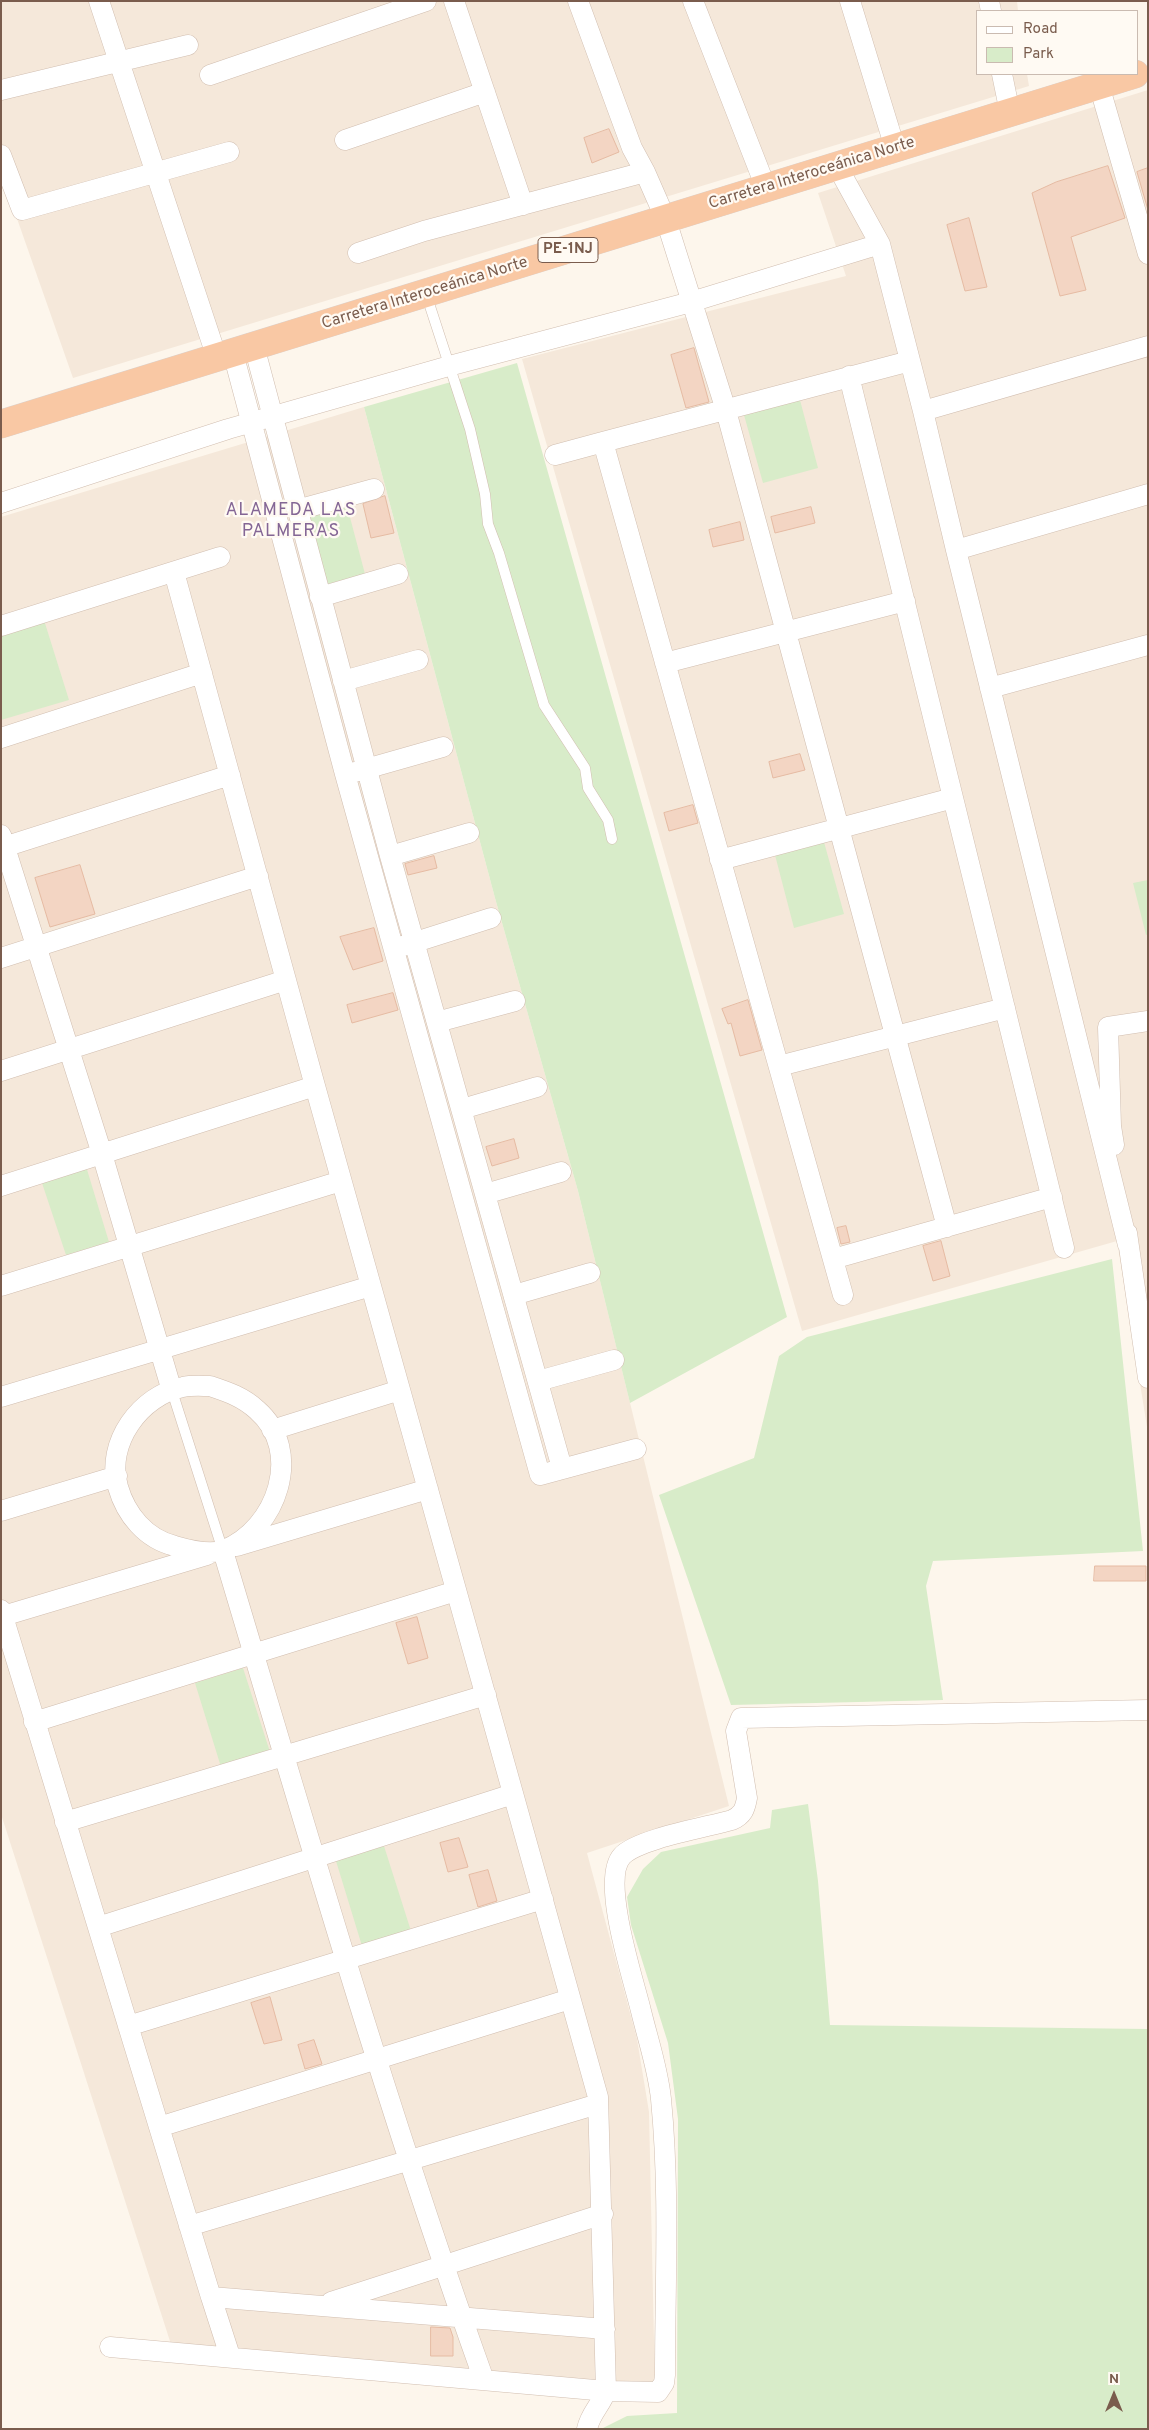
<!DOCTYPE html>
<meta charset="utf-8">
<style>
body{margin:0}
#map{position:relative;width:1149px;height:2430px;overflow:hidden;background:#fdf6ec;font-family:Overpass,sans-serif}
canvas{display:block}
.frame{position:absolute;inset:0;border:2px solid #7a5c4d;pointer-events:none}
.legend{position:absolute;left:976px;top:10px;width:162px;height:65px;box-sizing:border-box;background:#fffaf3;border:1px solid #cabbb1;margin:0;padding:6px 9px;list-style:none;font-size:15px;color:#7a5c4d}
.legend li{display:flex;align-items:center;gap:10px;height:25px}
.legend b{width:25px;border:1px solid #cabbb1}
.north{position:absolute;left:1089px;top:2370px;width:50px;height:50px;-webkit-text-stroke:4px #fffaf3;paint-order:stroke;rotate:0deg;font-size:14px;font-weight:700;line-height:20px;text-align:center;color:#7a5c4d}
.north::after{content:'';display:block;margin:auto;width:18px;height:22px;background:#7a5c4d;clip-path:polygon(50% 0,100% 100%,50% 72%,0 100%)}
</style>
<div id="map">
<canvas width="1149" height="2430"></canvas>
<div class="frame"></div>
<ul class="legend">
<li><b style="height:6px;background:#fff"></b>Road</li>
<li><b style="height:14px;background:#d8ecc9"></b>Park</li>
</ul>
<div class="north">N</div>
</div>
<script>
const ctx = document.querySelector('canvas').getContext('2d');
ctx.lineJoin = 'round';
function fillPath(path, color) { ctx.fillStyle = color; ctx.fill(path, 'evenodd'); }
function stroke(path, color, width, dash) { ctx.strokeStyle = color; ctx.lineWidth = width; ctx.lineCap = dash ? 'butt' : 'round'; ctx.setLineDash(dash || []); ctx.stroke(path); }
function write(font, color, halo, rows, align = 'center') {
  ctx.font = font + ' Overpass,sans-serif'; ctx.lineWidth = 4.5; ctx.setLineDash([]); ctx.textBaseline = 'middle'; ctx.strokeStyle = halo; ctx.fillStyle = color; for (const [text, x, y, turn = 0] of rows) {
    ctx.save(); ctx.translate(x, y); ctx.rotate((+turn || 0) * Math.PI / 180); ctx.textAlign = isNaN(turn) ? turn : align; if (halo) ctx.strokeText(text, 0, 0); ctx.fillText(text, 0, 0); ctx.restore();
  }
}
fillPath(new Path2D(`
 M1,1h1016l1,10h-40v63h49l2,12 -956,292 -72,-205z
 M1148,90v1343l-31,-192 -315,90 -280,-972 324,-83 -28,-83z
 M364,407l131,491 83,293 151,615 -142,47 50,186 12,73 6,275 -479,-27 -175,-546v-1297z`), '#f5e8da');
fillPath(new Path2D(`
 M517,363l270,954 -157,86 -52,-212 -83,-293 -131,-491z
 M800,400l18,68 -55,15 -19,-68z
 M347,506l18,68 -37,10 -20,-67z
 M44,620l25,80 -68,20v-87z
 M824,842l20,72 -50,14 -19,-73z
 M1148,880v54l-2,1 -13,-52z
 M85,1163l24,79 -43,13 -26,-78z
 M1112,1259l31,292 -210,10 -7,25 17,114 -212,5 -72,-210 95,-37 25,-102 28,-19z
 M243,1668l27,84 -49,15 -26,-84z
 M808,1804l10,77 12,144 318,4v400h-547l26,-13 50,-3 1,-294 -10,-76 -37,-118 -4,-28 16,-28 18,-17 109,-24 2,-18z
 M384,1846l27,85 -49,15 -26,-85z`), '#d8ecc9');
const building = new Path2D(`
 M609,129l10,23 -27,11 -8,-25z
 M1108,166l17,52 -54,19 15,53 -26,6 -28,-103 24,-11z
 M1148,168v42l-11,-38z
 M969,218l18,69 -22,4 -18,-66z
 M694,348l15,54 -23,6 -15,-53z
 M385,496l9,37 -23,5 -8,-34z
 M811,507l4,16 -40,10 -4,-16z
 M740,522l4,18 -31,7 -4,-17z
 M800,754l5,16 -32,8 -4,-16z
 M693,805l5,18 -29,8 -5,-18z
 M434,856l3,12 -29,7 -3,-11z
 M80,865l15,49 -45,13 -15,-49z
 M374,928l9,33 -30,9 -13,-33z
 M393,993l5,17 -46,13 -5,-18z
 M748,1000l14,50 -22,6 -9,-33 -3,1 -6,-15z
 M514,1139l5,19 -27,8 -6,-19z
 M846,1226l4,16 -9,2 -4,-16z
 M941,1241l9,35 -17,5 -10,-35z
 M1095,1566h51v15h-52z
 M417,1617l11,41 -20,6 -12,-41z
 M459,1838l9,29 -20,5 -8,-29z
 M488,1870l9,31 -19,6 -9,-32z
 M270,1997l12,43 -18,4 -13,-41z
 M314,2040l8,24 -17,5 -7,-24z
 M431,2327l19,1 3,9v19h-22z`);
fillPath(building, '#f3d5c3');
stroke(building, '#e6bba3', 1);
const service = new Path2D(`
 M426,294l44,135 15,65 3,30 11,29 45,152 41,63 3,20 20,32 4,19
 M172,1391l51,160`);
const minor = new Path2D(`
 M99,1l118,357
 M454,1l69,204
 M578,1l54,147 13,24 21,48 59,187 222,820
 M693,1l73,187
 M850,1l45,147
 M989,1l2,10
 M1002,74l8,39
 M210,75l216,-74
 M1099,85l49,169
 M1,90l187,-45
 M345,140l140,-48
 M1,155l21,55 207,-58
 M837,166l43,78 43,167 33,139 172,695
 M358,253l66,-22 221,-59
 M254,346l136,510 172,612
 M233,353l112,421 195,701 96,-26
 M849,376l215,872
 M923,411l225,-65
 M555,455l48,-13
 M1,503l227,-74 221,-63 242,-64 189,-58
 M297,510l77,-21
 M956,550l192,-56
 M174,572l141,514 283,1011 8,294c-5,14 -16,23 -19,38
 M320,597l78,-23
 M1,626l219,-69
 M665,663l240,-62
 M343,681l75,-21
 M990,688l158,-43
 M1,738l201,-65
 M355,772l88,-25
 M1,835l101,319 70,237
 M1,848l229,-73
 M390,856l79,-23
 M720,860l233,-62
 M403,946l88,-28
 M1,958l257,-82
 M437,1022l78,-21
 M779,1066l226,-58
 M1,1071l285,-91
 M462,1109l75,-22
 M1114,1145l-3,-19 -3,-99 40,-6
 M1,1186l314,-100
 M485,1194l76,-22
 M1127,1233l21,145
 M833,1259l219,-62
 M1,1286l340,-105
 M514,1295l76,-22
 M843,1295l-240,-853 307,-81
 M538,1381l76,-21
 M210,1386c18,6 33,11 47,24 47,41 20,119 -33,140 -13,5 -35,0 -49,-4 -29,-7 -49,-31 -57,-59 -13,-44 23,-92 65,-100 9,-2 19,-1 27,-1z
 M1,1397l370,-111
 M272,1430l128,-40
 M1,1511l116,-35
 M237,1546l191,-57
 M223,1551c83,277 163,556 261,829
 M1,1610l210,687 394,32
 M3,1616l204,-61
 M34,1722l422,-131
 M65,1822l421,-127
 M98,1927l415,-133
 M128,2026l415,-127
 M159,2127l411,-128
 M189,2226l409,-122
 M211,2297l19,59
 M331,2302l272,-88
 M110,2347l496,44 52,1 6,-9 1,-8c0,-91 5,-184 -4,-276 -3,-30 -13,-59 -20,-88 -7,-30 -41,-131 -19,-155 15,-17 86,-29 110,-36 11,-5 13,-11 15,-22l-11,-67 5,-13 407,-8`);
const trunk = new Path2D(`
 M1,424l1134,-350`);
stroke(service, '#d1beb0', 11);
stroke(minor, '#d1beb0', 21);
stroke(trunk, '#dad1cd', 29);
stroke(service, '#fff', 10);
stroke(minor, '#fff', 20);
stroke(trunk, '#f9c8a4', 28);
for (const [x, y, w] of [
 [568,250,60]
]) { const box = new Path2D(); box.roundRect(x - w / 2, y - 12.5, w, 25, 4); ctx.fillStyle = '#fffaf3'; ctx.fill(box); stroke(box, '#7a5c4d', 1); }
write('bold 15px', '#7a5c4d', null, [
 ["PE-1NJ",568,250]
]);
write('16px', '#7a5c4d', '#fffaf3', [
 ["Carretera Interoceánica Norte",812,174,-17],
 ["Carretera Interoceánica Norte",425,294,-17]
]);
ctx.letterSpacing = '1px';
write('18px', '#846695', '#fffaf3', [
 ["ALAMEDA LAS",291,511],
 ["PALMERAS",291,532]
]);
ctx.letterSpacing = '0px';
</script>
